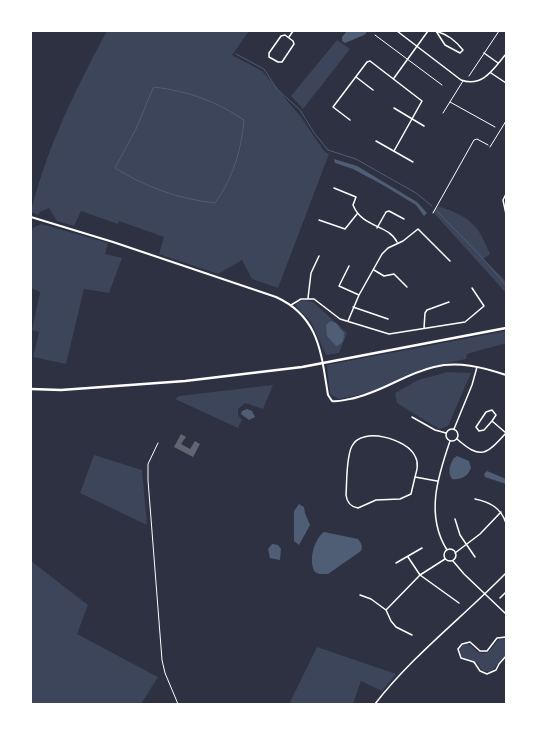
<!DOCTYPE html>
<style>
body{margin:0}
#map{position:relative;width:537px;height:735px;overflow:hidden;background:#2d3142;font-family:"Varela Round",sans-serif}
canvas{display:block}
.frame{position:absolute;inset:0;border:32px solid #fff;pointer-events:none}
</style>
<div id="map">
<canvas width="537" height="735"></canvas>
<div class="frame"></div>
</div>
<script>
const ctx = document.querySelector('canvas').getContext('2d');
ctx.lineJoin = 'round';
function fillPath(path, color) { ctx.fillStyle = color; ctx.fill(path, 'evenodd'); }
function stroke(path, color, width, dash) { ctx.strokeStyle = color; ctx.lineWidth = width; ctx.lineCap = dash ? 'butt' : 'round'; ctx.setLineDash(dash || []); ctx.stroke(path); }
fillPath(new Path2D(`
 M107,31h130l1,2 1,-2h10l-17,24 30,16 39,46 23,34 5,3 -51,134 -26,-9 -10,-19 -24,14 -59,-20 5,-17 -45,-16 -1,3 -37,-13 -7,15 -17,-5 -8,-13 -9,4 -2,3 -7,-3c15,-63 45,-124 76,-181z
 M337,40l13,9 -47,60 -12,-13z
 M439,206c32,12 38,17 51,48l-7,5 23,22v12l-74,-82z
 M41,224l67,19 -3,11 17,4 -13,35 -25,-4 -18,75 -33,-7 6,-25 -7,-2 8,-38 -9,-4v-53l2,-7z
 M304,300l9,2 34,31 -8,20 -13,2 -15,-33 -16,-17 3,-3z
 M506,331v12l-39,11 -1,5 -44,10 -48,23 -36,7 -8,-5 -3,-29z
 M448,372l23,1 -23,53 -9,3 -42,-26 -2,-10 23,-13z
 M273,385l-10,24 -18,-6 -7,6v6l4,5 -4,8 -63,-29 4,-3z
 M94,455l48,15 5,55 -67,-32z
 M31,561l57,44 -11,29 81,43 -17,27h-110z
 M501,638l5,1v15l-15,18 -8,-1 -7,-9 -12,-4 -3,-2 -1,-8 5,-4c7,-1 8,5 13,8 13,6 15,-10 23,-14z
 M317,647l79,27 -14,17 -21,-10 -8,23h-64z`), '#3c4559');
fillPath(new Path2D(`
 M347,31h21l-4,4 -19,8 -3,-2v-4z
 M334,159l23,7 60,36 10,11 -3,3 -8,-11 -33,-20 -30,-16 -18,-6z
 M330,321l6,2 8,10c0,7 -1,11 -8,13l-9,-10 -1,-11z
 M247,409l5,2 3,6 -6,3 -8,-6 1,-3z
 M457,456l12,5 2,7c-3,9 -11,12 -19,11 -5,-7 -2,-15 2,-21z
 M487,471l19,8v5l-21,-7 -1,-3z
 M299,504l5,3 1,6 5,12 -11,20 -5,-4v-30z
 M324,532l34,7c3,4 5,7 3,12l-33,23h-9l-4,-2c-7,-11 -1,-33 9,-40z
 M272,544l6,1 3,4 -1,11 -10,-2 -2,-9z`), '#4f5d75');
stroke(new Path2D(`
 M236,54l28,15 13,20 23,21 15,24 13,16 28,9 60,34 16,13
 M154,87c34,4 62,14 90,33 -3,31 -11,58 -29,83 -37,-4 -69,-16 -100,-35l21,-39z
 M437,211c23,25 49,48 69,75`), '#4f5d75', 1);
fillPath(new Path2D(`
 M181,434l5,3 -5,7 9,5 5,-8 5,3 -7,13 -19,-10z`), '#626471');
stroke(new Path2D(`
 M433,213l41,-73 3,-1 11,6`), '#fff', 1);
stroke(new Path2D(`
 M375,35l67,50
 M469,76l30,-45
 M450,102l45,25
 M443,113l20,-32
 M490,147l16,-26
 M158,443l-10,21v16l14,180 3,13 13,31`), '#fff', 1);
stroke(new Path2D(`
 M397,31l64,49c22,8 33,-12 45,-26
 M436,31c12,4 19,9 27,19l-3,3 -15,-8 -9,-14
 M285,35l8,6 1,3 -12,18h-4l-9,-5v-4l12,-17z
 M289,37l4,-6
 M484,53l14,10
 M491,73l15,10
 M356,77l17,13
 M394,78l34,-47
 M394,108l30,18
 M350,120l-17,-13 34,-45 3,-1 52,40 -28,50
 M376,141l37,21
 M334,188l22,9 -3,8c9,23 35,19 44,37
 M506,194l-3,6 3,14
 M319,220l26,9 12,-15
 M377,228l9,-16 3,-1 15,8
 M349,266l-10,20 20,9
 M374,270l10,6 10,-2 13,13
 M308,298l3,-25 8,-17
 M291,305l10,-6h13l26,20 49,15 76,-12 19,-16 -12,-18
 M353,307l35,12
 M348,321l11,-26 23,-41 6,-6 15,-7 15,-12 32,32
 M424,328l1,-15 2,-3 22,-8
 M412,417l23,13 11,3
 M492,421l-8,9 -5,1 -3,-4 10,-15 6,-2 4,5 -4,6 14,12
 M446 435a6 6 0 1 1 12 0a6 6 0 1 1-12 0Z
 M454,429l18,-44 5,-18
 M457,439c24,21 29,16 49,-6
 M415,477l-4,17 -11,5 -24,1 -18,8c-7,-1 -11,-5 -12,-13 1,-13 0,-38 6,-49 10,-20 55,-7 63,10 4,7 2,14 0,21l22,4
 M475,499c15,3 26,9 31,24
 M455,519l5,16 15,22
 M444 555a6 6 0 1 1 12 0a6 6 0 1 1-12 0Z
 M447,550c-22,-35 -9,-74 3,-109
 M455,553l25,-19 21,-22
 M408,557l12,18 39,28
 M453,561l11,13 42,40
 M396,563l26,-15
 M360,595l11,4 15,11 5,11 5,6 16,8
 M500,598l6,-6
 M386,610l34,-35 25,-16
 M506,637l-9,1 -10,13h-7l-10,-9 -8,2 -4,5 3,9 13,4 6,9 7,3 9,-4 3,-6 7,-8
 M375,704c38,-49 88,-87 131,-131`), '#fff', 1.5);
stroke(new Path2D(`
 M31,217l82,25 163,55c44,20 45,57 52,98l4,6c6,1 12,-1 18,-2 31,-6 54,-25 84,-32 24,-6 48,0 72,8`), '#fff', 2);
stroke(new Path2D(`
 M31,389l30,1 124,-9 117,-14 204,-39`), '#fff', 2.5);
</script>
